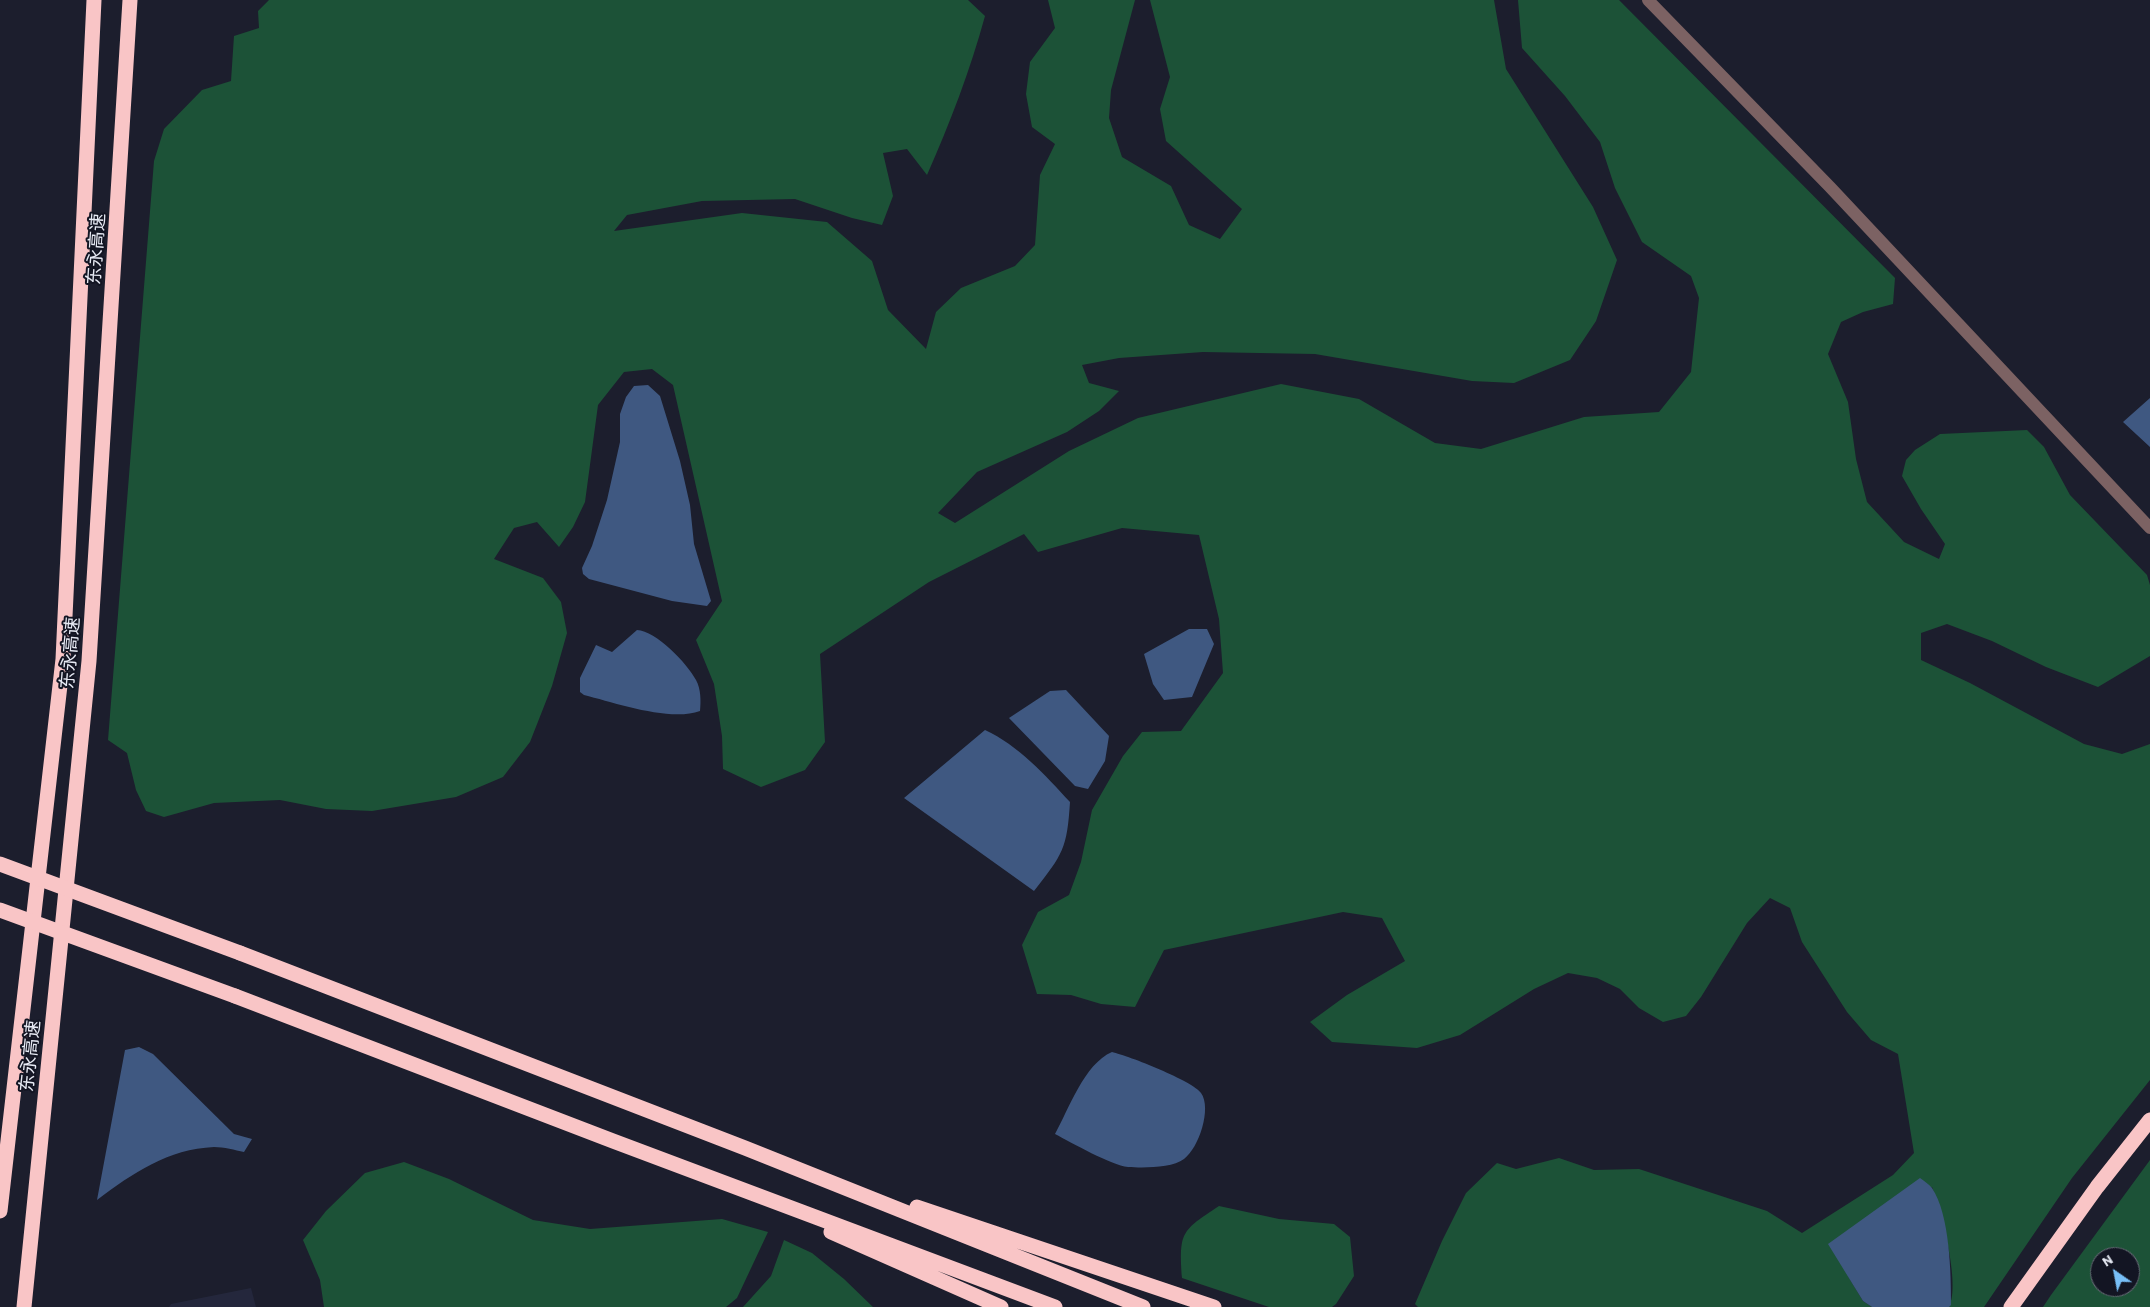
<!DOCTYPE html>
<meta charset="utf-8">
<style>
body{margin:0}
#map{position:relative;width:2150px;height:1307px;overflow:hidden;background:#1c1e2d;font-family:Barlow,sans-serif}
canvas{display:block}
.north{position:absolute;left:2090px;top:1247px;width:50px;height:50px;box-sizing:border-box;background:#131523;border:1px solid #686a77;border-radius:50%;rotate:327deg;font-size:14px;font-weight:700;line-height:20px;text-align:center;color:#e7eaf4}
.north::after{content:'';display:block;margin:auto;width:18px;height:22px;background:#78bff7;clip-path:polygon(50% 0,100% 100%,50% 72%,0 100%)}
</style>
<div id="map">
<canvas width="2150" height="1307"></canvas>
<div class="north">N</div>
</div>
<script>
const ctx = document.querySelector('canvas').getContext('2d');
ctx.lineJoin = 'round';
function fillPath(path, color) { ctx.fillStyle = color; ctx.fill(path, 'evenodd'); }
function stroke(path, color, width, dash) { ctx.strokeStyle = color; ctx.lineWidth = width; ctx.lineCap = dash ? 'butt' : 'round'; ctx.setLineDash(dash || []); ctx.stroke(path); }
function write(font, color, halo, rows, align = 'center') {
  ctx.font = font + ' Barlow,"Noto Sans SC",sans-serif'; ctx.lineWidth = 4; ctx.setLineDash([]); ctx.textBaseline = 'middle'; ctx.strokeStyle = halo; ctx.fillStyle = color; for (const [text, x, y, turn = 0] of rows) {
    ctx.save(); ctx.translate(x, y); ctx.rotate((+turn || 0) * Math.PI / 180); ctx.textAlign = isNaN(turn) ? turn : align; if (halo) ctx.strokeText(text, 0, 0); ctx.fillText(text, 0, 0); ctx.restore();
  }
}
fillPath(new Path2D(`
 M251,1288l5,19h-87l2,-3z`), '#24273c');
fillPath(new Path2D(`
 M269,0h699l17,16c-15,55 -35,107 -58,159l-20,-26 -24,4 10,43 -11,29 -30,-7 -57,-19 -93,2 -75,14 -13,16 128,-18 85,9 45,39 16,49 38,39 10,-37 25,-24 54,-22 20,-21 5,-70 15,-31 -23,-17 -6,-33 4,-32 25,-34 -7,-28h87l-24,90 -2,28 13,39 49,29 18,39 31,14 22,-30 -76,-68 -6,-32 10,-32 -20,-77h344l12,69 87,138 24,53 -21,61 -26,39 -56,23 -42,-2 -157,-27 -112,-2 -84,6 -37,7 7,18 30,8 -20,20 -32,21 -90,40 -39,41 17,10 114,-72 69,-33 143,-34 78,15 76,44 46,6 103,-32 75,-5 32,-40 8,-74 -8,-22 -49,-34 -27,-54 -15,-46 -35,-46 -43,-48 -4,-48h101l276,278 -2,26 -30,8 -22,10 -13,32 20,48 8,57 11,43 37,40 35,17 6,-15 -24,-35 -19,-33 4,-16 9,-10 25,-16 87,-4 17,17 26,48 77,80 3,10v71l-52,31 -52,-20 -54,-26 -45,-17 -26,9v27l49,23 114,61 38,10 28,-10v336l-78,98 -88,129h-35c12,-22 -8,-97 -17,-120l-84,89 15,25 9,6h-454l-3,-3 27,-63 24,-48 31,-30 19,6 43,-11 35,12 45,-1 128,42 35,22 91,-58 21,-22 -16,-99 -27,-14 -24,-28 -45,-70 -12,-34 -20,-10 -23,25 -46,74 -15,19 -23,6 -24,-14 -19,-19 -23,-11 -29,-5 -34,16 -74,46 -43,13 -85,-6 -22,-20 37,-27 58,-34 -23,-43 -39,-6 -179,38 -29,57 -34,-3 -30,-9 -34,-1 -15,-49 16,-33 31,-17 12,-33 11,-52 31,-54 19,-24 39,-1 42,-58 -4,-54 -20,-84 -77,-7 -84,24 -14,-18 -95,48 -109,72 5,88 -20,28 -44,17 -38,-18 -1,-33 -8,-52 -18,-44 26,-39 -49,-216 -21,-16 -28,3 -26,33 -13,97 -12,25 -14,20 -22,-25 -23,6 -20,31 49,19 18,24 6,31 -15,53 -22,56 -27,35 -47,20 -84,14 -46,-2 -46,-9 -66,3 -50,14 -18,-6 -10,-21 -9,-37 -19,-13 46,-579 10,-32 38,-39 29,-9 3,-45 25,-8 -1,-17z
 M2150,1160v147h-107l8,-12zM2100,1257h30v30h-30z
 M404,1162l45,17 84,41 57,9 132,-10 46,13 -31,66 -11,9h-402l-4,-27 -17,-40 23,-29 39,-38z
 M1219,1206l60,13 55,5 16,13 4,39 -18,28 -4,3h-63l-87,-29c-3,-46 -1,-47 37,-72z
 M784,1240l28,13 32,26 29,28h-130l28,-31z`), '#1c5237');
fillPath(new Path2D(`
 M648,385l12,11 20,65 10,44 4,39 17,57 -4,5 -35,-5 -83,-22 -6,-5 -1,-6 10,-22 15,-46 13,-58v-28l6,-17 8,-11z
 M2150,398v49l-27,-25z
 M1189,629h18l7,15 -22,53 -28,3 -11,-16 -9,-30z
 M637,630c19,1 50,33 59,50 5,9 5,21 4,31 -30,11 -84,-8 -116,-16l-4,-3v-14l16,-33 16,7z
 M1066,690l43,46 -4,25 -17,28 -13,-3 -66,-68 41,-27z
 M985,730c33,15 60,45 85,72 -3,47 -7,52 -36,89l-130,-93z
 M139,1047l14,7 81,80 18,5 -8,13c-9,-2 -20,-5 -30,-5 -46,2 -81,26 -117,53l28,-150z
 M1112,1052c17,4 81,29 89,41 11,15 -2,55 -17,66 -12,9 -40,9 -56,8 -17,-2 -56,-24 -73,-33 14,-25 29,-70 57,-82z
 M1920,1178c4,3 9,6 12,10 18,27 19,85 19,117l-2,2h-77l-9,-6 -35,-57z`), '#3f5881');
stroke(new Path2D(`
 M1648,0l182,187 320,341`), '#7c6263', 12);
stroke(new Path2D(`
 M240,953l505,195 398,159
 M235,996l378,145 442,166
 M917,1207l297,100
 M0,1211l63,-552 31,-659
 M831,1232l170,75
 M24,1307l65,-646 41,-661
 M2011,1307l86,-120 53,-67`), '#f9c5c6', 15);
stroke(new Path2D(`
 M0,864l240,89
 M0,910l235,86`), '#f9c5c6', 15);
write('18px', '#e7eaf4', '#131523', [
 ["东永高速",96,249,-86],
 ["东永高速",70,653,-85],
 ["东永高速",30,1056,-84]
]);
</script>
